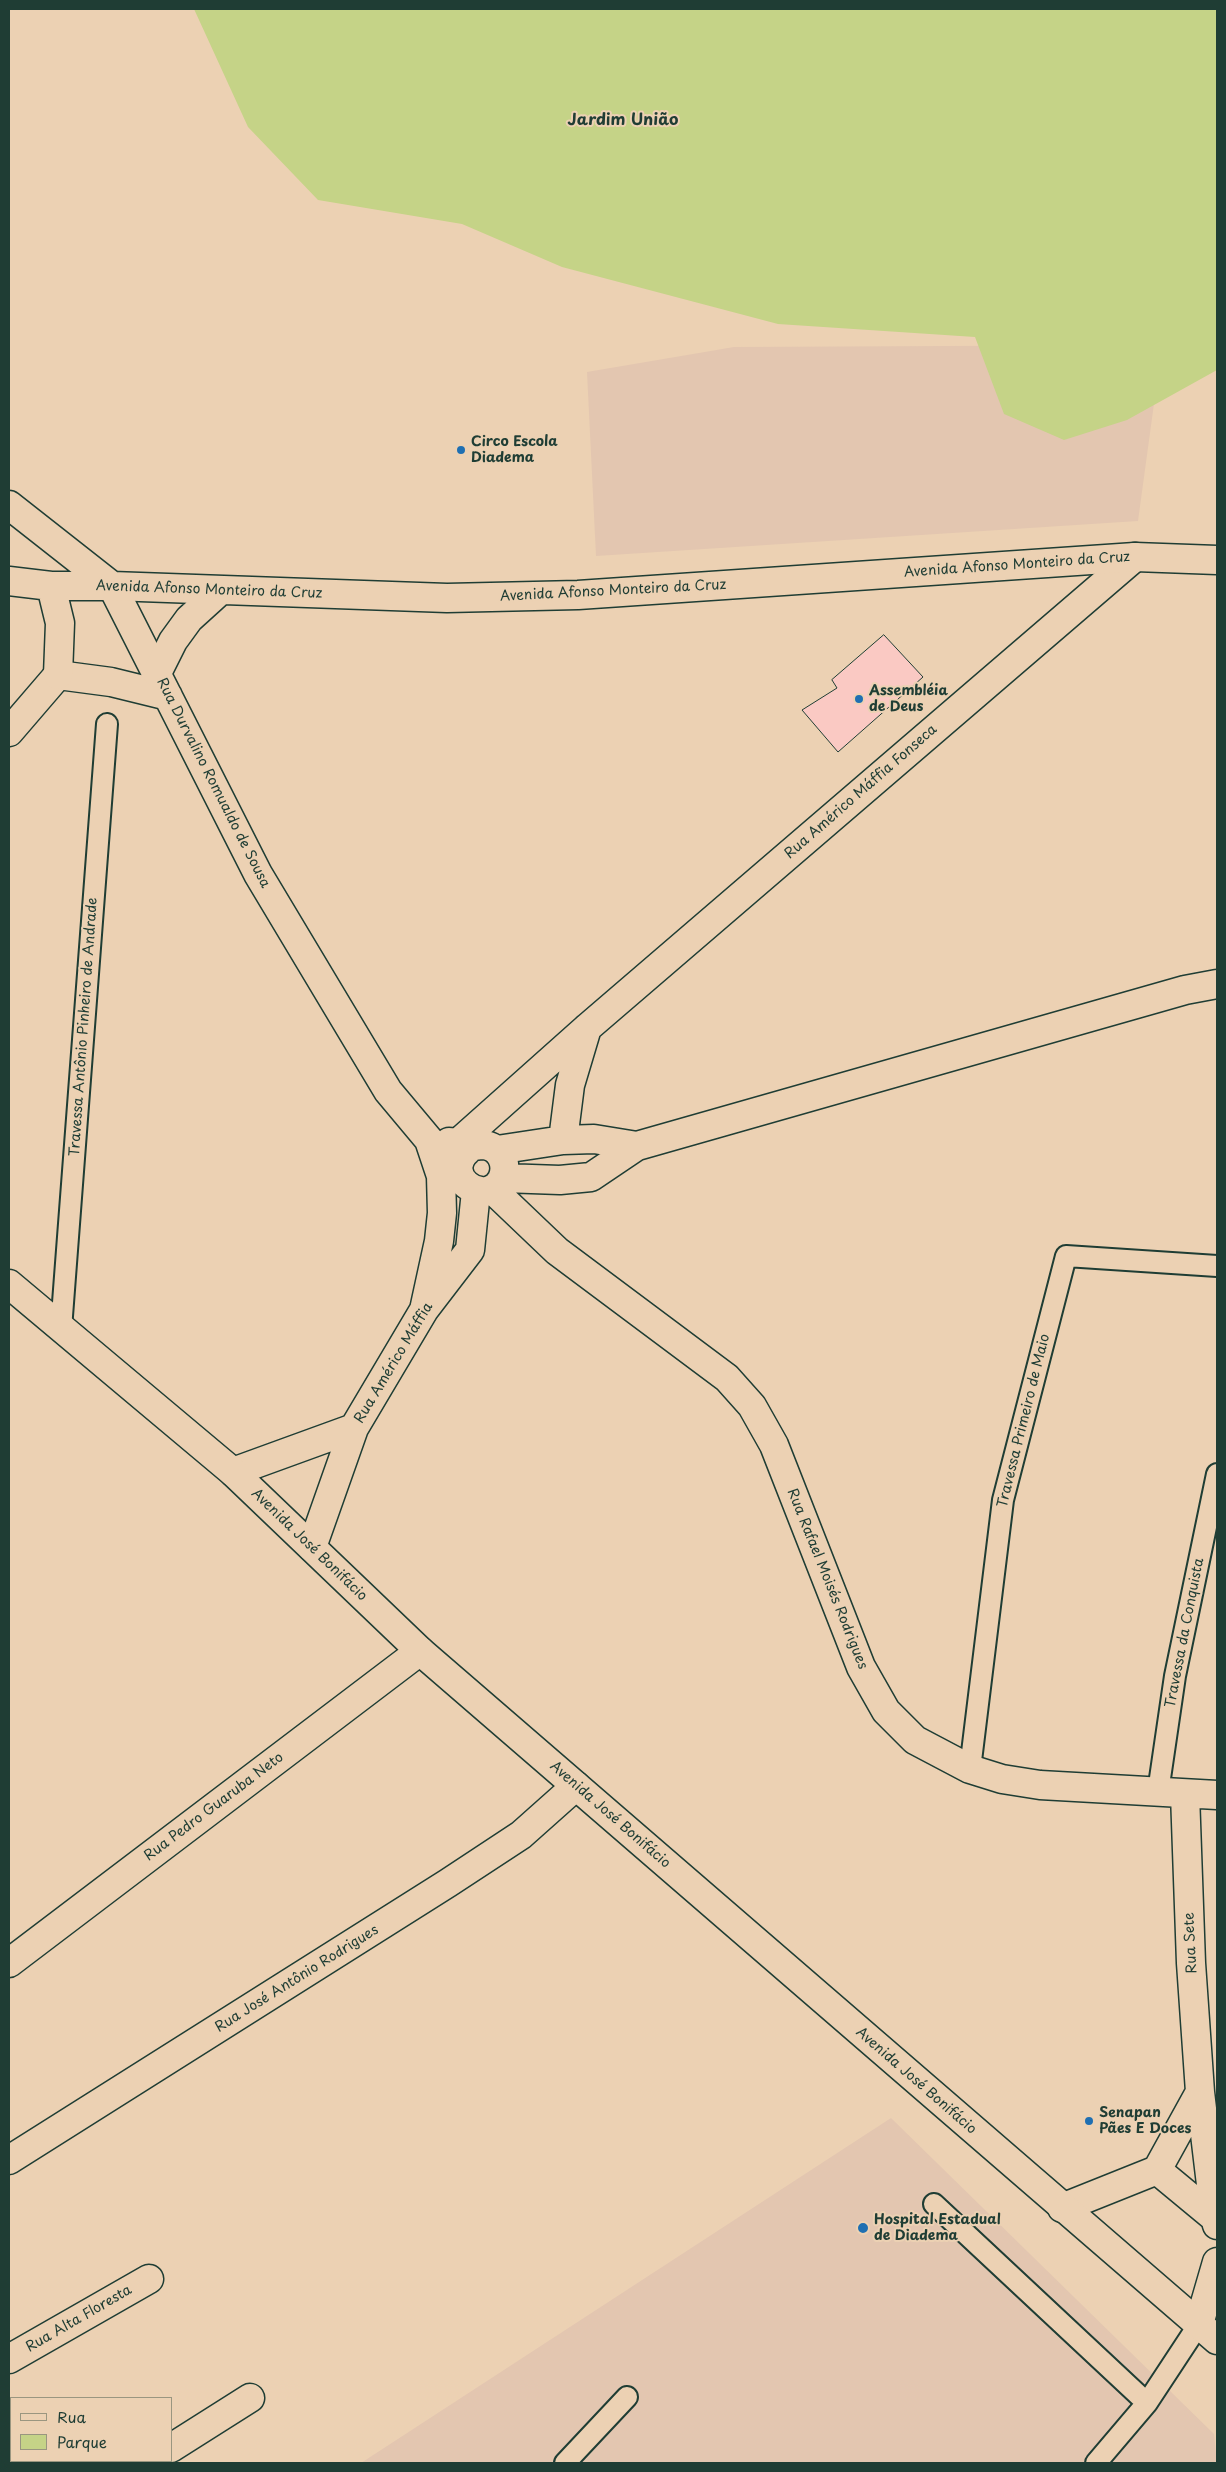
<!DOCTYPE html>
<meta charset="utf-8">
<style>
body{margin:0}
#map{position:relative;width:1226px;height:2472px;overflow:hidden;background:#ecd1b3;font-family:"Playpen Sans",sans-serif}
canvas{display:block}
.frame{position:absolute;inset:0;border:10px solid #1f3d34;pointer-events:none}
.legend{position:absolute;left:10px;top:2397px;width:162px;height:65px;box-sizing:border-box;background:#ecd1b3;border:1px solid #9a9680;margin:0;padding:6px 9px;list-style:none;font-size:15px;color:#1f3d34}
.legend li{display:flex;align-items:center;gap:10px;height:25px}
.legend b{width:25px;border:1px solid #9a9680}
</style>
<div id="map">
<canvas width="1226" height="2472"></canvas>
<div class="frame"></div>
<ul class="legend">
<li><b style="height:6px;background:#ecd1b3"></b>Rua</li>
<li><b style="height:14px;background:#c5d387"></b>Parque</li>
</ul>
</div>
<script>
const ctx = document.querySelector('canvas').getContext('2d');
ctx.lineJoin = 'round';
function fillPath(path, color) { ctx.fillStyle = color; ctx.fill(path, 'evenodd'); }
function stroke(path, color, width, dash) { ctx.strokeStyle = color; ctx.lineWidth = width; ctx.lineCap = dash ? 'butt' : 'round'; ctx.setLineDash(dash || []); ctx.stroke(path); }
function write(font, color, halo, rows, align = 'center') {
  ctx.font = font + ' "Playpen Sans",sans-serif'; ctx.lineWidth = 4; ctx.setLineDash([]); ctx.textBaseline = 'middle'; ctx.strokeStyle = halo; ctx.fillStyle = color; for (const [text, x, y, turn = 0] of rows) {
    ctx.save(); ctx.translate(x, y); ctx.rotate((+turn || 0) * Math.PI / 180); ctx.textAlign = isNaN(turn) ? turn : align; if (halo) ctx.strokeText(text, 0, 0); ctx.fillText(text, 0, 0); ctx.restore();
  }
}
fillPath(new Path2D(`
 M1162,345l-24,176 -542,35 -9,-184 147,-25z
 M891,2118l323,316 3,29h-856z`), '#e3c6b0');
fillPath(new Path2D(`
 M194,9h1023v361l-90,50 -63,20 -60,-26 -29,-77 -197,-13 -216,-57 -100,-43 -144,-24 -70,-73z`), '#c5d387');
const building = new Path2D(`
 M884,635l39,42 -85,75 -36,-42 35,-22 -5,-8z`);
fillPath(building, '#fac9c3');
stroke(building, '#1f3d34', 1);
const lane = new Path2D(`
 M61,1329l46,-605
 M970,1769l33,-269 63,-244 151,10
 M1158,1792l17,-116 42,-202
 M934,2204l213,199
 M565,2463l62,-66
 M1096,2463l51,-60 52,-79`);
const street = new Path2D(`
 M112,586l146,288 130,217 41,49 12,36 1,37 -3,28 -15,69
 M9,732l49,-57 53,7 57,14
 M563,1140l7,-55 17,-57
 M449,1142c7,0 15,3 22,4 4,0 8,-1 12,-1 17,1 26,19 19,34 -16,32 -69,-6 -29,-33
 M458,1143l129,-115 548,-471
 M497,1150l66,-10 31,-1 43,7
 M503,1178l57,2 31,-3 46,-31 548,-156 32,-6
 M492,1189l65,62 170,127 25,28 22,39 87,222 25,44 29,29 55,29 32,10 38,6 177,10
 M233,1472l121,-44
 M312,1547l42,-119 70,-118 46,-60 6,-59
 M1185,1794l6,169 9,129 15,126
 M9,1963l411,-312
 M9,2160l439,-277 73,-48 55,-49
 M1157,2170l43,-78
 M1062,2208l95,-38 58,48 2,7
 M1199,2324l18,-62
 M9,2359l140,-80
 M171,2448l79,-50
 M146,2463l4,-2`);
const secondary = new Path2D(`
 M9,505l103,81
 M9,581l42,5h61l335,12 131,-3 557,-38 82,3
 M51,586l9,37 -2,52
 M157,673l16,-32 16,-22 32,-29
 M9,1284l224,188 187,179 797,689`);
stroke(lane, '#1f3d34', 24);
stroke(street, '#1f3d34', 31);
stroke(secondary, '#1f3d34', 31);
stroke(lane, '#ecd1b3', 20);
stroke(street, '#ecd1b3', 28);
stroke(secondary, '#ecd1b3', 28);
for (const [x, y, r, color] of [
 [461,450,5,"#1f6fb2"],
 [859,699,5,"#1f6fb2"],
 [1089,2121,5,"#1f6fb2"],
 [863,2228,6,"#1f6fb2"]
]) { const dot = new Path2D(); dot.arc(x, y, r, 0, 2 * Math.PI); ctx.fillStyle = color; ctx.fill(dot); stroke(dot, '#ecd1b3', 2); }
write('bold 14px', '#1f3d34', '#ecd1b3', [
 ["Circo Escola",471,442],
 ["Diadema",471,458],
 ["Assembléia",869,691],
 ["de Deus",869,707],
 ["Senapan",1099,2113],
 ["Pães E Doces",1099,2129],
 ["Hospital Estadual",874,2220],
 ["de Diadema",874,2236]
], 'left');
write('14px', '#1f3d34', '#ecd1b3', [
 ["Avenida Afonso Monteiro da Cruz",1017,565,-4],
 ["Avenida Afonso Monteiro da Cruz",209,590,2],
 ["Avenida Afonso Monteiro da Cruz",613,591,-3],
 ["Rua Durvalino Romualdo de Sousa",213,783,63],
 ["Rua Américo Máffia Fonseca",861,792,-41],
 ["Travessa Antônio Pinheiro de Andrade",84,1027,-86],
 ["Rua Américo Máffia",394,1363,-59],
 ["Travessa Primeiro de Maio",1024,1421,-76],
 ["Avenida José Bonifácio",309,1545,44],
 ["Rua Rafael Moisés Rodrigues",827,1579,68],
 ["Travessa da Conquista",1185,1633,-79],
 ["Rua Pedro Guaruba Neto",214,1807,-37],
 ["Avenida José Bonifácio",610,1815,41],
 ["Rua Sete",1191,1943,-93],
 ["Rua José Antônio Rodrigues",297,1979,-32],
 ["Avenida José Bonifácio",916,2081,41],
 ["Rua Alta Floresta",79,2319,-30]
]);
write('bold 16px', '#1f3d34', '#ecd1b3', [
 ["Jardim União",623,121]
]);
</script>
